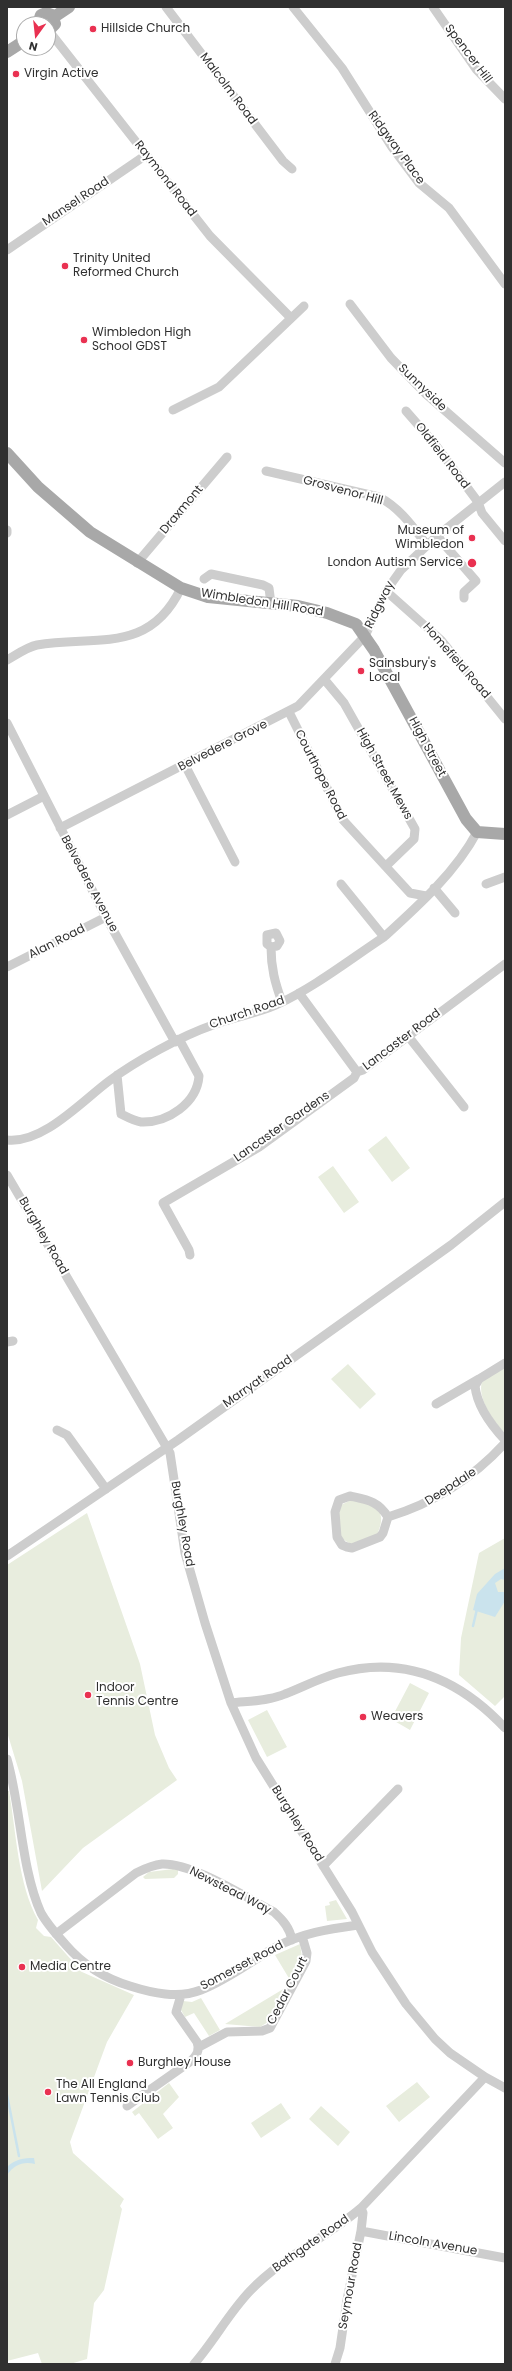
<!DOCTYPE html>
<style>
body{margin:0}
#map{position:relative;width:512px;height:2371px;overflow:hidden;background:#fff;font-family:Poppins,sans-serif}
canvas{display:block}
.frame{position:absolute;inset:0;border:8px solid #303030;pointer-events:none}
.north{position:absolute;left:16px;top:16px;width:40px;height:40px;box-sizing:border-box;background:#fff;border:1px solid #acacac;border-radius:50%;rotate:195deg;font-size:11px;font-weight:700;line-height:16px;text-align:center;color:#303030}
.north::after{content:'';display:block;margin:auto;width:14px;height:18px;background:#e93151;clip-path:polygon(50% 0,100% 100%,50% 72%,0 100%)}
</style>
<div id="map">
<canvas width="512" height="2371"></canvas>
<div class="frame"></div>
<div class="north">N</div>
</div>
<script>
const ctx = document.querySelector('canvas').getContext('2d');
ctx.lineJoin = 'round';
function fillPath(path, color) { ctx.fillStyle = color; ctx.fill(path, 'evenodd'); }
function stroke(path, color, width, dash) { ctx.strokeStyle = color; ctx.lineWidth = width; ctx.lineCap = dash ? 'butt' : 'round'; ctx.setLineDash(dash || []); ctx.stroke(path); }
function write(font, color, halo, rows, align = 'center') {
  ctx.font = font + ' Poppins,sans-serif'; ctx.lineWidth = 4; ctx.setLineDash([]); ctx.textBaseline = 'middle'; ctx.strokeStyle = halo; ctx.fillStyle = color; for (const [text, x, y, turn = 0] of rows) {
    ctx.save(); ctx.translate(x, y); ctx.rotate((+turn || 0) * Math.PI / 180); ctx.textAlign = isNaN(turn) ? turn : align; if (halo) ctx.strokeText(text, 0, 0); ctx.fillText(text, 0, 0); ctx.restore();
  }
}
fillPath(new Path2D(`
 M386,1136l24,32 -18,14 -24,-32z
 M333,1166l26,36 -15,11 -26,-36z
 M348,1364l28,30 -16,15 -29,-30z
 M505,1367v66c-12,-11 -28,-35 -23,-52z
 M351,1500c23,5 38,8 26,35l-25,10 -11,-7 -3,-21 3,-12z
 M87,1513l53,151 15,71 14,33 8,12 -94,68 -41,43 -20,-110 -15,-49v-167z
 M505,1538v158l-10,10 -36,-31 2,-37 18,-85z
 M410,1683l19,10 -19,37 -19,-11z
 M267,1710l20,37 -20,10 -19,-37z
 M7,1791h2c7,40 9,94 29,129l-2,8 8,8 7,1 31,35 52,23 -27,47 -37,100 3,11 51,46 -4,7 2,3 -18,81 -10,13 -7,56 -17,5h-28l-4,-11 -31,8z
 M173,1869l5,1v4l-4,4 -29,1 -2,-2 6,-5z
 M336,1900l11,19 -20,2 -2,-15 5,-1 -1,-3z
 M300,1944l2,13 -12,23 -15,-25z
 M285,1988l-17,34 -8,5 -35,-3z
 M201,1998l19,32 -11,6 -15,-23 -9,4 -4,-7 2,-9 9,1z
 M417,2082l13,15 -31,25 -13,-16z
 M169,2083l10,14 -16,17 10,14 -15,11 -19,-26 -4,3 -3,-4z
 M281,2103l10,15 -30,20 -10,-15z
 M321,2106l29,26 -12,14 -29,-27z`), '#e8edde');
fillPath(new Path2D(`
 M505,1568v12l-4,-1 -6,4 3,9h7v9l-10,16 -22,-7 4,-16 18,-20z
 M34,2158l1,6c-12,-3 -21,1 -28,11v-8c8,-8 17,-9 27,-9z`), '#cae3ed');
stroke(new Path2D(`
 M473,1626l4,-17
 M7,2095l12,61`), '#cae3ed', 2.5);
stroke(new Path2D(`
 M166,7l117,154 9,8
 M293,7l49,61 50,79 27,36 30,25 56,76
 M433,7l43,62 29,30
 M49,31l161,205 81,82
 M7,250l139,-95
 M350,304l41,54 35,36 79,69
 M173,410l46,-23 85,-81
 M406,411l28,32 44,59 4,11 23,28
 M266,471l113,26c21,11 34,30 48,48
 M7,530v3
 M437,536l39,45 -12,11v6
 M137,563l90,-106
 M204,579l7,-5 52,11 6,3 2,16
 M386,591l55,49 64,79
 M7,660c9,-5 20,-13 30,-15 58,-10 112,10 144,-57
 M324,679l20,24 71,126 -1,10 -28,27
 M289,712l54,108 67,73 16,3
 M7,723l99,194 69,125
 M185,765l50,97
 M7,815l37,-19
 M60,828l238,-122 67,-70 21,-45 15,-21 36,-34 68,-54
 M341,884l43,53
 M486,884l19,-7
 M434,888l21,25
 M271,947l-4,-3v-9l9,-2 4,8 -3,5 -6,1c0,21 4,36 11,55
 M7,967l99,-50
 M299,993l58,79
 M408,1036l56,71
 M357,1072l6,-2 142,-106
 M117,1075l4,39c6,3 13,7 20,8 27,1 56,-19 58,-46l-20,-37
 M7,1140c36,4 75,-39 102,-59 27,-20 72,-45 104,-56 20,-8 43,-11 63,-20 39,-18 73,-45 108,-68 33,-30 72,-65 93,-105
 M7,1175l163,278 15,100 20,70 26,80 25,55 96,154 20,40 34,52 29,35 15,14 35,24 20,11
 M190,1255l-1,-5 -26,-47 96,-56 95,-69 3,-6
 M7,1342l6,-1
 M505,1363l-26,16 -4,7c2,20 16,39 30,54
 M436,1404l43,-25
 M57,1430l10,5 39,54
 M350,1496c18,4 28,5 38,21l-5,16 -3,4 -28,11 -5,-1 -5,-2 -5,-8 -2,-25 4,-12z
 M388,1517c46,-14 85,-39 117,-74
 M7,1556l171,-116 273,-195 54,-43
 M231,1703c17,-2 38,-2 54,-9 18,-7 35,-16 53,-21 67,-18 122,7 167,55
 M7,1759c14,48 14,110 34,154 6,11 16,22 24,31 18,21 38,34 65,42 22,7 48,13 71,4 26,-10 49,-28 73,-42 27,-15 55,-19 84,-23
 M323,1866l75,-77
 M56,1934l80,-61c8,-4 16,-8 26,-9 31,-1 83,33 112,48 9,8 16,16 18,28
 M199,2047l28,-15 35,-1 8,-3 36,-67 1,-8 -5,-17
 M127,2106l64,-45c6,-6 9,-11 6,-19l-21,-30 5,-17
 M361,2231l144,27
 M194,2364c20,-23 35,-51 56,-73 32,-34 76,-53 111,-83l124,-131
 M335,2364l5,-16 7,-48 14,-69 2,-18 -2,-5`), '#cdcdcd', 9);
stroke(new Path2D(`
 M54,17l15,-10
 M38,24l3,-9 5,-2 6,2 3,9 -7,7
 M7,52l17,-11
 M7,453l31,34 52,45 91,56 27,9 90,9 29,7 29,11 18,26 92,169 11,13 28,2`), '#a8a8a8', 12);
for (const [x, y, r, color] of [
 [93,29,4,"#e93151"],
 [16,74,4,"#e93151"],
 [65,266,4,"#e93151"],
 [84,340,4,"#e93151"],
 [472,538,4,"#e93151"],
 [472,563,5,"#e93151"],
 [361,671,4,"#e93151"],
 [88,1695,4,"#e93151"],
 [363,1717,4,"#e93151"],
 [22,1967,4,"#e93151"],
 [130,2063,4,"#e93151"],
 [48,2092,4,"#e93151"]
]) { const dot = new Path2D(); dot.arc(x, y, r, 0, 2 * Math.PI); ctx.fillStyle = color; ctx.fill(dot); stroke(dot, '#fff', 1.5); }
write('12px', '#303030', '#fff', [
 ["Hillside Church",101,29],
 ["Virgin Active",24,74],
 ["Trinity United",73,259],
 ["Reformed Church",73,273],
 ["Wimbledon High",92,333],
 ["School GDST",92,347],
 ["Museum of",464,531,"right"],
 ["Wimbledon",464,545,"right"],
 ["London Autism Service",463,563,"right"],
 ["Sainsbury's",369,664],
 ["Local",369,678],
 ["Indoor",96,1688],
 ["Tennis Centre",96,1702],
 ["Weavers",371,1717],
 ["Media Centre",30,1967],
 ["Burghley House",138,2063],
 ["The All England",56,2085],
 ["Lawn Tennis Club",56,2099]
], 'left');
write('12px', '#303030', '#fff', [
 ["Spencer Hill",468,54,53],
 ["Malcolm Road",228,89,53],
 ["Ridgway Place",396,148,54],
 ["Raymond Road",165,179,52],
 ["Mansel Road",76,202,-34],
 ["Sunnyside",422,388,44],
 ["Oldfield Road",442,456,52],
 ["Grosvenor Hill",343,491,15],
 ["Draxmont",182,510,-50],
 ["Wimbledon Hill Road",262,603,9],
 ["Ridgway",380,605,-64],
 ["Homefield Road",456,661,49],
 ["Belvedere Grove",223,746,-27],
 ["High Street",427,747,62],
 ["High Street Mews",384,774,61],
 ["Courthope Road",320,775,63],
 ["Belvedere Avenue",89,884,62],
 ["Alan Road",57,942,-27],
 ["Church Road",247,1013,-19],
 ["Lancaster Road",402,1040,-37],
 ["Lancaster Gardens",282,1127,-35],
 ["Burghley Road",43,1236,60],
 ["Marryat Road",258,1382,-35],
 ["Deepdale",451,1487,-33],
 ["Burghley Road",182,1524,80],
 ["Burghley Road",297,1824,58],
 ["Newstead Way",230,1891,27],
 ["Somerset Road",242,1966,-28],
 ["Cedar Court",288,1991,-63],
 ["Bathgate Road",311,2244,-35],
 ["Lincoln Avenue",433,2244,10],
 ["Seymour Road",351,2286,-80]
]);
</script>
